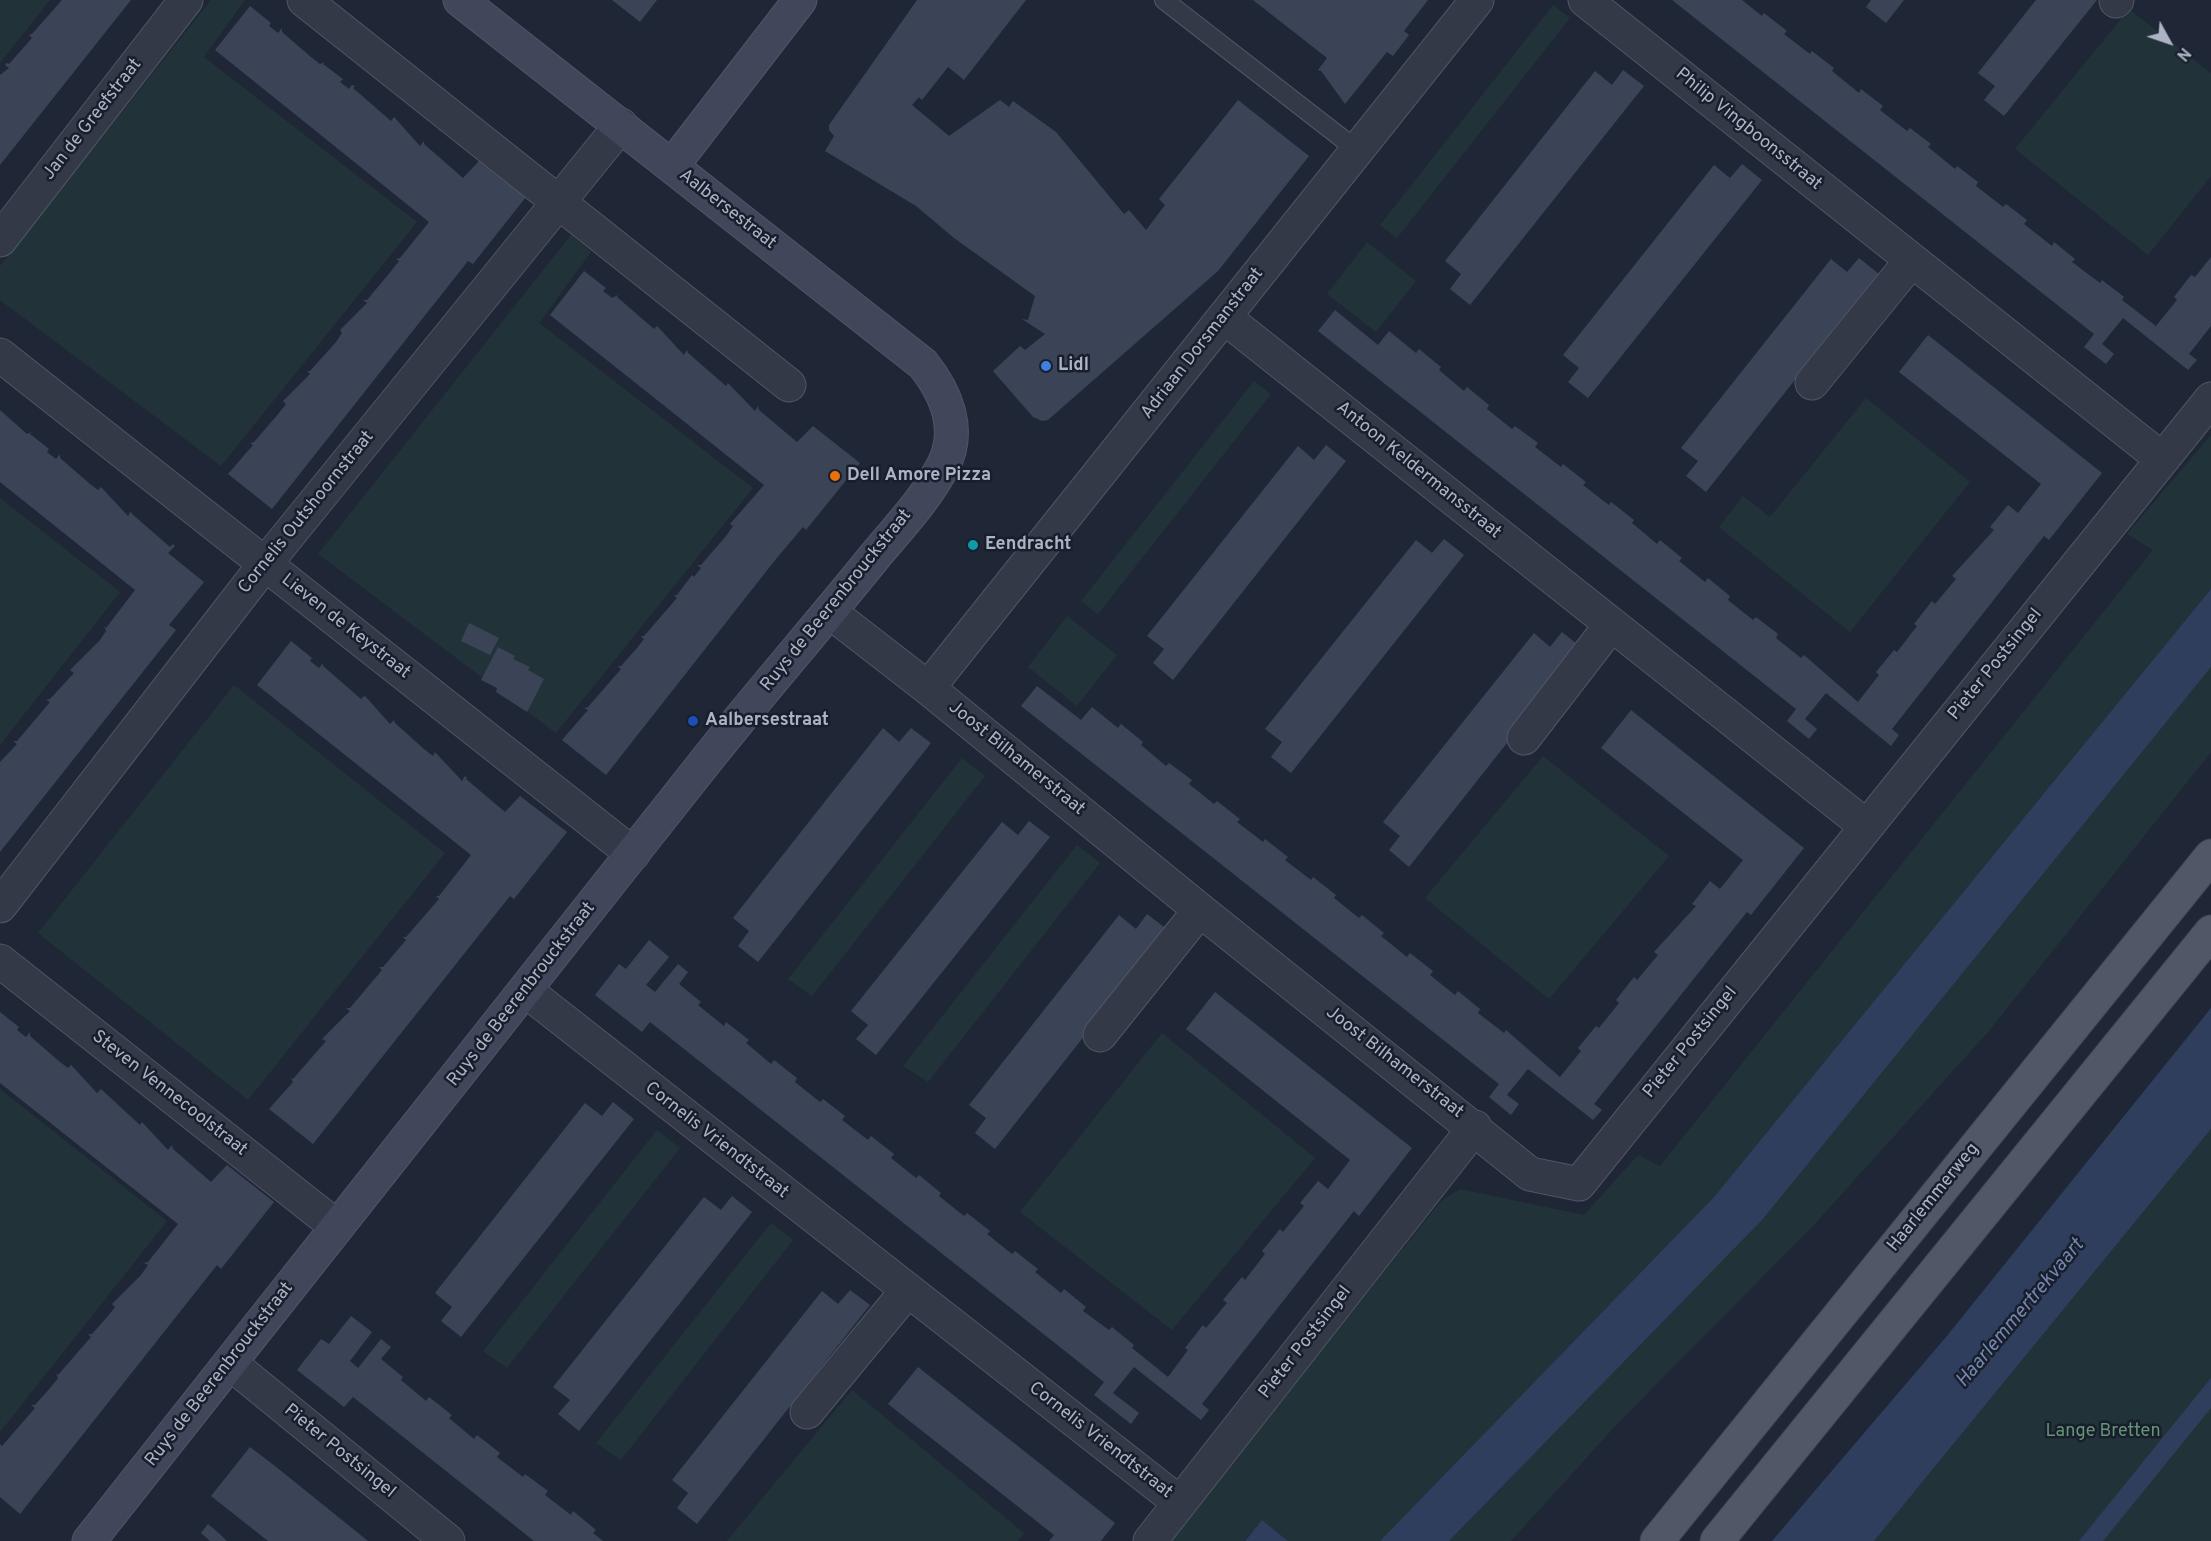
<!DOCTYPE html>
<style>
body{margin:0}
#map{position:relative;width:2211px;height:1541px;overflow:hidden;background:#1f2737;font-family:Overpass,sans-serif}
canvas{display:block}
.north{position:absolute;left:2139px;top:12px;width:60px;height:60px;-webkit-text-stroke:4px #181e2c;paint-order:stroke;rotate:130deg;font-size:16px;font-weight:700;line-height:24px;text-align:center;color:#acb3c4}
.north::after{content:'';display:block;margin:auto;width:21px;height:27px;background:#acb3c4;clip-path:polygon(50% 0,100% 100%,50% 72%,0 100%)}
</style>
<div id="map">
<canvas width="2211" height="1541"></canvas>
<div class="north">N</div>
</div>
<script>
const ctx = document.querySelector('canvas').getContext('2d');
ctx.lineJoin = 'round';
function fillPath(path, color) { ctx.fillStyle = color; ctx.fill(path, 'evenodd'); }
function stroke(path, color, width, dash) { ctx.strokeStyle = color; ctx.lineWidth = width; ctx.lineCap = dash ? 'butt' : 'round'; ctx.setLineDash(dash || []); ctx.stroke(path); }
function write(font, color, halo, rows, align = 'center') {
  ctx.font = font + ' Overpass,sans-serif'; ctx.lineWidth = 5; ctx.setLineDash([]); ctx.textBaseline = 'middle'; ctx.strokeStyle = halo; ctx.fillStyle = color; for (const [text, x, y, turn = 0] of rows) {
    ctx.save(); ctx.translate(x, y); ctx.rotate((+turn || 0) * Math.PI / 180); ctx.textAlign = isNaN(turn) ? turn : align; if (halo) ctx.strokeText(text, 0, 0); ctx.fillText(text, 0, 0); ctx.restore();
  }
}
fillPath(new Path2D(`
 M0,0h50l-50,63z
 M211,0h34l-41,57 213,165 -196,244 -221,-166v-34z
 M1553,5l17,13 -173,220 -17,-13z
 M2129,9l82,64v103l-63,79 -133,-106z
 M571,235l20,17 -52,71 214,165 -197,245 -238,-179z
 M1367,242l49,39 -40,51 -49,-38z
 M1254,381l17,13 -173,220 -17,-13z
 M1866,398l104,84 -120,150 -131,-105 24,-31 27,21z
 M2211,435v154l-497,608 -334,344h-92l-26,-21 -18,21h-74l271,-340 19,-12 124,26 54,-60 22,11 493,-616 -26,-16z
 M0,498l120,94 -120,153z
 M1067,616l50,39 -40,51 -49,-39z
 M2211,667v85l-223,280 -176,195 -193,195 -108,119h-62l314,-322z
 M234,685l211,168 -197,247 -210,-167z
 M1543,756l126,100 -120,143 -124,-101z
 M962,758l23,18 -173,220 -24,-17z
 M1077,845l23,18 -172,219 -25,-16z
 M1162,1033l153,125 -143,172 -152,-118z
 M0,1089l167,132 -167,211z
 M2211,1129v412h-337z
 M657,1130l23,18 -173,220 -24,-17z
 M771,1223l22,17 -172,220 -25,-17z
 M852,1390l172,143 -6,8h-291z`), '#213338');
fillPath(new Path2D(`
 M2211,589v78l-448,552 -314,322h-69l334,-344z
 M2211,1008v121l-337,412h-102l174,-204z
 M2211,1378v30l-108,133h-24z
 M1262,1520l26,21h-43z`), '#303e5d');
fillPath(new Path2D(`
 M62,0h69l-131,165v-90l9,-7 -4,-3 2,-2 2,1 23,-26 -3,-3 3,-1z
 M612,0h45l-17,22z
 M917,0h109l-62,80 -16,-13 -26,33 -3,-3 -7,8 37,31 51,-36 9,7 4,-6 43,31 68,82 5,-4 17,20 19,-25 -6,-6 79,-99 71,56 -91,115 -170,149 -6,1 -9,-4 -40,-46 27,-25 5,4 20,-16 -23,-15 6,1 7,-24 -81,-58 -38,-32 -91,-55 9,-15 -5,-6v-5z
 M1253,0h175l-24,31 5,4 -16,21 -6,-4 -42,52 -24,-33 -3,-1 9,-12z
 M1672,0h70l20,16 2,-3 23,18 -3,3 26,20 2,-3 22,17 -2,3 27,22 2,-4 22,17 -3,4 27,21 3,-3 21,16 -3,3 27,22 2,-3 21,16 -2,4 27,21 3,-3 21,16 -3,4 28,22 2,-4 21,17 -3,3 28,21 2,-3 22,17 -2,3 34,26 21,-26 -3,-3 17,-22 4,2 16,-20v69l-22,28 8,6 -9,10 -65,-52 -21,26 12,10 -8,10 -22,-17 10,-13z
 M1871,0h33l-18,23 -20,-16z
 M2036,0h61l-93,116 -20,-16 11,-14 -17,-13z
 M250,6l21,17 -2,3 9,7 4,-5v4l29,25 9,7 5,-2 -2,2 20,15 -3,3 9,7 3,-4 3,1 -2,2 38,33 3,-4 26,29 4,-5v3l39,34 16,-17 47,36 -53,67 -5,-3 -196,248 -44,-35 25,-29 -3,-2 4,-1 25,-29 7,-9 -3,-3 27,-27 -3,-3h3l26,-29 6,-9 -2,-3 27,-27 -4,-3h4l25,-30 7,-9 -3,-2 4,-1 29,-36 -214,-172z
 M1623,70l21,16 -174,219 -20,-16 11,-15 -16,-13 150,-190 17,14z
 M1742,164l20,16 -174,218 -20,-16 11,-14 -16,-13 151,-190 16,13z
 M1859,258l20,16 -173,218 -20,-16 12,-15 -17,-13 150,-189 16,13z
 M584,271l22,17 -3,3 9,7 6,-3 -1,2 37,32 3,-3 2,2 25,27 3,-5 1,3 38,33 2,-3 27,28 3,-5 1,4 38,32 16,-16 47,37 -54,67 -3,-3 -27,32 -170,216 -44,-35 26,-30 -4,-2 4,-1 33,-38 -4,-3h4l16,-18 7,-9 -3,-3h3l33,-38 -3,-3h3l15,-20 2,2 7,-9 -4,-3h4l25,-29 7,-10 -3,-2 34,-39 -214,-170z
 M1335,310l43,35 11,-14 27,22 3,-4 22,18 -2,3 25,21 3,-4 22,18 -2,4 25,20 3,-3 23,17 -3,4 26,20 2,-3 23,18 -3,3 26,20 2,-3 23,18 -2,3 25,21 3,-4 22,18 -3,3 26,21 3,-4 22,18 -2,4 25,20 3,-3 22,17 -2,4 25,20 3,-3 54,47 21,-27 -3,-3 18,-22 3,2 20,-26 -3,-2 18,-23 3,3 21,-25 -4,-3 42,-46 -4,-3 18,-22 10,8 23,-29 -142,-112 29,-37 174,138 -53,67 -5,-4 -152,193 7,6 -8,11 -65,-53 -21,26 12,10 -8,10 -22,-18 9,-12 -478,-378z
 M0,410l27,24 5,-2 -2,2 19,15 -2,3 9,7 4,-5v4l30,26 8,6 3,-3 27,29 3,-5 1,3 38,33 3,-3 2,2 -7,7 36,29 -35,43 7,5 -176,222v-90l17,-18 -4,-3h4l33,-39 -4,-2 4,-1 24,-26 -4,-3 30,-30 6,-9 -2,-5 2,2 29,-38 -135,-108z
 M1326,445l20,16 -173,219 -20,-17 11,-14 -17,-13 151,-190 16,14z
 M1444,539l20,16 -173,218 -20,-16 11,-15 -17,-13 151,-189 16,13z
 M469,623l30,15 -9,17 -29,-14z
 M1562,632l20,16 -173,219 -20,-17 11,-14 -17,-14 151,-189 16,14z
 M291,641l21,17 -2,3 9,7 4,-5v3l38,33 3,-3 2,1 24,27 4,-4 1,3 29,26 9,7 2,-4 27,29 3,-5 2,2 -1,1 39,33 15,-16 47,36 -53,67 -4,-3 -197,248 -44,-35 24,-27 -2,-4 2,1 33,-38 -4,-2 28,-28 -4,-3h4l32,-38 -3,-3h4l23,-27 -3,-3h3l33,-38 -3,-3h3l32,-41 -214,-170z
 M498,647l17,9 -2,3 17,8 -2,3 16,9 -17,33 -31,-20 1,-4 -16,-8z
 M1037,686l44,34 11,-13 26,21 3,-4 22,18 -2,3 25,21 3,-3 23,17 -3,4 25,20 3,-3 23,18 -3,3 26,20 2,-3 23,18 -3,3 26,20 2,-3 23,18 -2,3 25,20 3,-3 22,18 -3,3 26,21 3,-4 23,18 -3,4 25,20 3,-4 22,18 -2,4 26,20 2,-3 54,47 21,-26 -3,-3 18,-22 3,2 20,-25 -3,-3 18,-23 3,3 21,-25 -4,-3 42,-46 -4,-2 18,-23 10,8 23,-29 -142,-112 30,-38 173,138 -53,67 -4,-3 -153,192 8,6 -9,10 -65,-51 -21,26 12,9 -8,11 -22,-18 10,-13 -478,-378z
 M883,728l16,14 12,-14 20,15 -173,219 -20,-16 11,-15 -16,-13z
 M1029,821l21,16 -174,218 -20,-16 12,-14 -17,-14 151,-189 16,13z
 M1147,914l21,16 -173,219 -20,-16 11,-15 -17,-13 150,-190 17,14z
 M649,940l20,17 -23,28 9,7 23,-28 10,8 -9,12 22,18 -3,3 26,21 2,-4 23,18 -3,3 25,21 3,-4 23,18 -2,4 25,20 3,-3 22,17 -3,4 26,20 3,-4 23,18 -3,4 25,20 3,-3 22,18 -2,3 25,20 3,-3 23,18 -3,3 25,20 3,-3 23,18 -3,3 26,21 3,-4 22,18 -3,4 26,19 3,-3 22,18 -2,3 36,29 20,-27 -3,-2 18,-23 3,3 21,-25 -4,-3 19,-23 3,3 20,-26 -3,-3 18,-22 3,3 21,-26 -4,-3 18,-22 10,8 22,-29 -164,-131 29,-37 197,156 -53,68 -5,-5 -152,193 7,6 -8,10 -67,-53 -21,26 26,20 -8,11 -37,-29 10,-13 -454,-360 -8,10 -47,-37 24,-31 7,5z
 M0,1012l19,15 -2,3 9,7 4,-5v4l30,26 8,6 3,-3 2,2 24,26 4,-4 39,36 2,-3 26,28 4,-5 1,4 38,33 16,-17 47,37 -53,67 -4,-4 -197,249 -20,-17v-53l2,2 33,-38 -4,-3h4l16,-18 7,-9 -2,-5 2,2 33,-38 -3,-3h4l16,-18 7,-9 -3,-3 29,-29 7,-10 -4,-2 4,-1 30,-38 -178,-141z
 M613,1102l21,17 -173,218 -20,-16 11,-14 -17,-14 150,-190 17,13z
 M732,1196l20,16 -173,219 -21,-17 12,-14 -17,-13 151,-190 17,13z
 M850,1290l20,15 -173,219 -20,-16 11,-15 -16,-13 150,-189 16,13z
 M351,1316l21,16 -22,29 8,7 23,-29 10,8 -10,12 22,18 -2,3 25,21 3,-4 23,18 -3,3 25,21 3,-4 23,18 -3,4 26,20 2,-3 23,17 -3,4 26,20 2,-4 23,19 -3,3 10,8h-69l-181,-144 -9,10 -47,-37 24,-31 8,5z
 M918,1367l197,156 -14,18h-52l5,-6 -166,-131z
 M250,1447l25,19 93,75h-100l-57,-45z
 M208,1524l13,11 6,6h-17l-9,-8z`), '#3b4457');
const lane = new Path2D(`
 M1164,0l193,150`);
const street = new Path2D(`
 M304,0l485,385
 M1585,0l577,459
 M2116,1l1,-1
 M0,240l186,-240
 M1224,317l642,509
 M0,355l633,499
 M1812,383l99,-122
 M830,612l98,76 272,222 330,264 49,10 632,-785
 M928,688l549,-688
 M1524,738l87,-113
 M0,906l265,-342 356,-439
 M0,961l337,266
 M525,990l655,513
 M1100,1035l100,-125
 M230,1363l218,178
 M807,1412l100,-121
 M1150,1541l325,-414`);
const secondary = new Path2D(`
 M672,166l128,-166
 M89,1541c206,-262 415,-522 620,-784 54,-68 112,-134 166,-201 23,-28 51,-57 68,-90 19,-36 3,-73 -20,-102l-463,-364`);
const primary = new Path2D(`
 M1657,1541l554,-685
 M1717,1541l494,-609`);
stroke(lane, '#505665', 20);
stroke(street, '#505665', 35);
stroke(secondary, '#505665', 35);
stroke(primary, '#3c4251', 35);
stroke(lane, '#333947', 18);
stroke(street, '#333947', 33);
stroke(secondary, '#40475a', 33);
stroke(primary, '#505868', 33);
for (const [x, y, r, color] of [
 [1046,366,6,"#3f7fe0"],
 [835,476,6,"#e8710a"],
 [973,545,6,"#0f9aa8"],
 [693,721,6,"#1a4fb4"]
]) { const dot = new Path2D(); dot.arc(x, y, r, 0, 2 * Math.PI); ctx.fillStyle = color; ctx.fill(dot); stroke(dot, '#181e2c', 2); }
write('18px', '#acb3c4', '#181e2c', [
 ["Jan de Greefstraat",93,120,-52],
 ["Philip Vingboonsstraat",1748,130,39],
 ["Aalbersestraat",727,210,38],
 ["Adriaan Dorsmanstraat",1203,344,-52],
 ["Antoon Keldermansstraat",1418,471,39],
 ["Cornelis Outshoornstraat",307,513,-51],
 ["Ruys de Beerenbrouckstraat",837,601,-51],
 ["Lieven de Keystraat",345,627,38],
 ["Pieter Postsingel",1996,665,-51],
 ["Joost Bilhamerstraat",1016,759,39],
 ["Ruys de Beerenbrouckstraat",522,995,-52],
 ["Pieter Postsingel",1691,1043,-51],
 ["Joost Bilhamerstraat",1394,1063,38],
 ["Steven Vennecoolstraat",169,1094,38],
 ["Cornelis Vriendtstraat",716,1141,38],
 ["Haarlemmerweg",1934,1198,-51],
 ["Pieter Postsingel",1306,1343,-52],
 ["Ruys de Beerenbrouckstraat",220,1375,-52],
 ["Cornelis Vriendtstraat",1100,1441,38],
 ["Pieter Postsingel",339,1452,39]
]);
write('bold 18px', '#acb3c4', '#181e2c', [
 ["Lidl",1058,366],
 ["Dell Amore Pizza",847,476],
 ["Eendracht",985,545],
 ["Aalbersestraat",705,721]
], 'left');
write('18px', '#649574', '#181e2c', [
 ["Lange Bretten",2103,1432]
]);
write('italic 20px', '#7486ae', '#181e2c', [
 ["Haarlemmertrekvaart",2021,1314,-50]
]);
</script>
